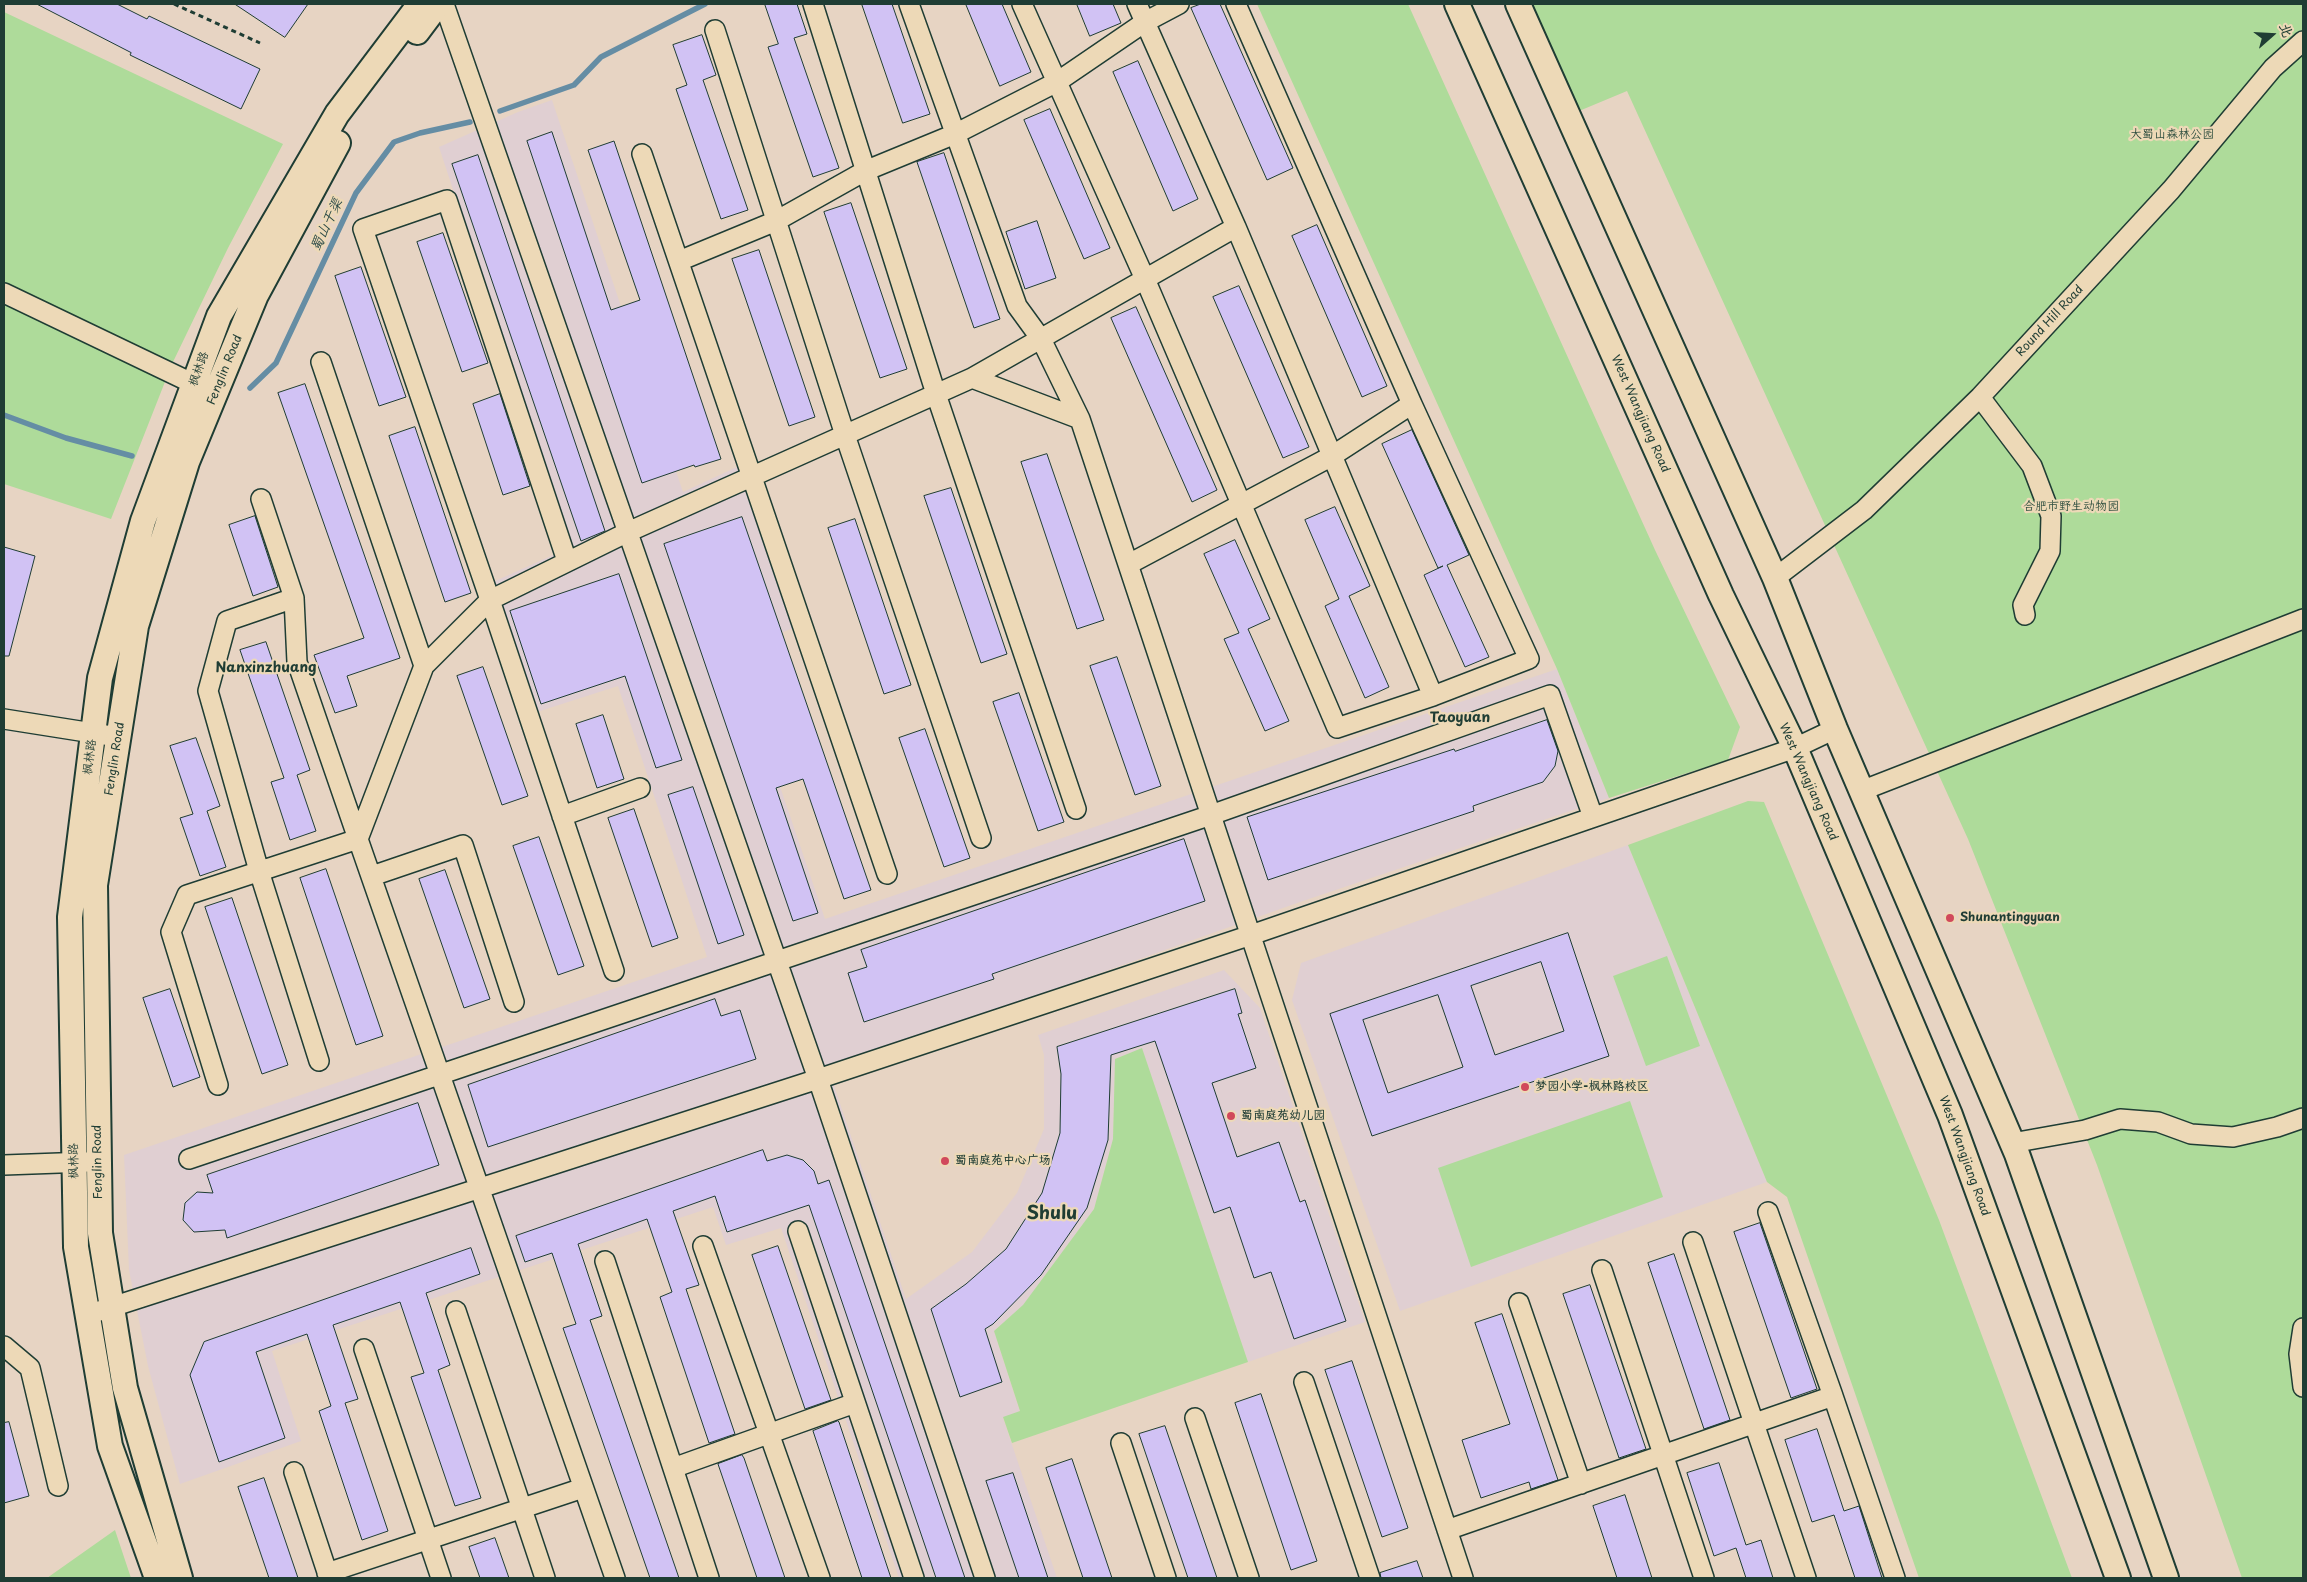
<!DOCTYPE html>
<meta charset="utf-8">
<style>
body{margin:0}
#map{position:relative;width:2307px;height:1582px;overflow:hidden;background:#e7d4c3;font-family:"Playpen Sans","LXGW WenKai TC",sans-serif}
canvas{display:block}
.frame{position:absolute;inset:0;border:5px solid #1f3d34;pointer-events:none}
.north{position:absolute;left:2247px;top:10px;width:50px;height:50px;-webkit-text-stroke:4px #edd9b7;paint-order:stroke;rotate:71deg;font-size:14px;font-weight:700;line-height:20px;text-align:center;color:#1f3d34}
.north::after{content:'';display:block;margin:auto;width:18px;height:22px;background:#1f3d34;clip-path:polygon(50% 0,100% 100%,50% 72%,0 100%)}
</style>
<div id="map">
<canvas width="2307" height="1582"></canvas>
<div class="frame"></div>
<div class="north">北</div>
</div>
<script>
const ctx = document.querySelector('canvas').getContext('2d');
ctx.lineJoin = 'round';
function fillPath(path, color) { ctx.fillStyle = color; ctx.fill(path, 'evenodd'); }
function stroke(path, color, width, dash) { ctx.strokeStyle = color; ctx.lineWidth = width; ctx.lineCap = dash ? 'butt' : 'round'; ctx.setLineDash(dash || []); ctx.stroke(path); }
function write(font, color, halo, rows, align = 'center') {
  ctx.font = font + ' "Playpen Sans","LXGW WenKai TC",sans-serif'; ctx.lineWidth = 4.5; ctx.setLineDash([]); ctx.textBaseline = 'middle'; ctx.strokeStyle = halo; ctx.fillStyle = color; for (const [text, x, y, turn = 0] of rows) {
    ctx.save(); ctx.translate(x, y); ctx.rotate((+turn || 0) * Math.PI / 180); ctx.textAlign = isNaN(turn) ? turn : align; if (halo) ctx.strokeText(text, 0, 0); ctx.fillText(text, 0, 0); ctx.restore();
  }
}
fillPath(new Path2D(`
 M552,100l131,392 56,-26 57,161 -62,24 91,268 732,-250 52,129 -309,104 -279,99 -194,64 79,234 66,-47 45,-59 27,-64v-74l-6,-20 186,-65 36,38 105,314 -117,40 -106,-313 -27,10 -2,80 -19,70 -71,97 -29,25 26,81 -17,6 54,160h-158l-118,-350 -55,17 -13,-38 -441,144 29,90 -121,43 -32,-118 -19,-96 -5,-115 583,-198 -89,-271 -81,26 -44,-130 78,-35 -132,-400 79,-35z
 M1628,845l139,337 -367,129 -108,-311 9,-37z`), '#e0cfd2');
fillPath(new Path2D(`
 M1257,4h151l247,546 85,177 -12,33 -119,38 -52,-129z
 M1518,4h785v1574h-61l-145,-413 -129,-326 -341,-748 -60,25z
 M4,12l279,132 -55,104 -56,116 -61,155 -107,-35z
 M1748,801l16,1 175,418 133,358h-153l-132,-381 -20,-15 -139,-337z
 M1667,956l33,90 -54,20 -33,-90z
 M1142,1048l106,314 -236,81 -9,-26 17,-6 -26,-80 29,-26 71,-96 19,-70 2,-80z
 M1630,1101l33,96 -192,70 -33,-99z
 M115,1530l16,48h-84z`), '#aedb9a');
stroke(new Path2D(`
 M500,111l74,-26 27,-28 104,-53
 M250,388l26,-25 80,-170 38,-51 26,-9 50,-11
 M4,415l62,23 66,18`), '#658da4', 5.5);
const building = new Path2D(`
 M37,4h80l30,15 2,-3 111,53 -19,40 -111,-54 1,-2z
 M235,4h73l-23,33z
 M765,4h32l10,30 -13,4 45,130 -26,9 -45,-130 10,-3z
 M862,4h30l38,110 -27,9z
 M966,4h36l29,68 -31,14z
 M1077,4h36l8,19 -31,13z
 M1201,4h19l73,164 -26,12 -76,-172z
 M702,35l14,40 -13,5 45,130 -27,9 -45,-130 11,-4 -14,-40z
 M1138,61l60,138 -25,12 -60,-139z
 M1050,109l60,139 -26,11 -60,-139z
 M552,132l59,178 29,-10 -52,-150 26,-9 107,318 -26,8 -1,-2 -52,18 -115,-342z
 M944,153l56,166 -26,9 -57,-166z
 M478,155l127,376 -24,10 -129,-377z
 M851,203l56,166 -27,9 -56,-166z
 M1037,221l19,57 -31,11 -19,-57z
 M1317,225l70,161 -25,11 -70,-161z
 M443,233l45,130 -26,9 -45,-130z
 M759,250l56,167 -26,9 -57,-167z
 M361,267l45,130 -27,9 -44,-130z
 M1239,286l70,161 -26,11 -70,-161z
 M1136,307l81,183 -25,12 -81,-184z
 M305,384l95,274 -53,18 10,30 -22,7 -21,-58 50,-17 -86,-245z
 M500,394l30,92 -27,9 -30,-91z
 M415,427l56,166 -26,9 -56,-166z
 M1412,430l57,125 -22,10 42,92 -24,10 -41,-92 19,-9 -5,2 -56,-124z
 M1047,454l57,166 -27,9 -56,-167z
 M951,488l56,166 -26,9 -57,-167z
 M1335,507l35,79 -21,10 40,91 -24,11 -40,-92 14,-7 -34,-79z
 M255,516l23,71 -25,9 -24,-71z
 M742,517l129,373 -27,9 -41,-120 -27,9 42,125 -25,8 -129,-377z
 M855,519l56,166 -27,9 -56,-166z
 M1235,540l35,79 -22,10 41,92 -24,10 -41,-92 15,-6 -35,-79z
 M4,547l31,9 -26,100h-5z
 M619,574l63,186 -26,8 -31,-92 -84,28 -31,-93z
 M266,642l44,128 -13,5 19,56 -26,9 -19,-58 13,-4 -44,-128z
 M1117,657l44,129 -26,9 -45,-129z
 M483,667l45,129 -26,9 -45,-129z
 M1019,693l45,129 -26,9 -45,-129z
 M603,715l21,64 -27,9 -21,-64z
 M1547,720l11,31 -3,15 -12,16 -70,24 1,5 -206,69 -21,-63 207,-68 1,2z
 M925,729l45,129 -26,9 -45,-129z
 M196,738l24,68 -13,5 19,56 -26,9 -20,-58 13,-4 -23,-68z
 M693,787l51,148 -26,9 -50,-149z
 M634,809l44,129 -26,9 -44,-129z
 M539,837l45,129 -26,9 -45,-129z
 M1184,839l21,62 -213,73 2,5 -130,43 -16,-49 19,-6 -6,-17z
 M326,869l57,167 -27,9 -56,-167z
 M445,870l45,129 -26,9 -45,-129z
 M232,898l56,167 -26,9 -57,-167z
 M1568,933l41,123 -237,80 -42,-122zM1541,962l23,69 -69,24 -24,-69zM1438,995l25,72 -75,26 -25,-73z
 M170,989l30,88 -27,10 -30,-89z
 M1235,989l7,24 -4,1 18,54 -44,15 25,74 42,-15 21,60 5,-2 41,121 -52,18 -23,-67 -17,6 -24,-71 -16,6 -59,-172 -44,14 -3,85 -21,68 -46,67 -48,49 -8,5 17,53 -42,15 -29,-88 35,-25 40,-35 36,-56 18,-60 1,-59 -4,-27z
 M715,999l6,17 19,-6 16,49 -268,88 -20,-62z
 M418,1103l21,62 -212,73 -2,-8 -31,2 -11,-12 2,-17 12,-11 16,1 -6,-18z
 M763,1150l4,11 20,-6 16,5 11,11 4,13 11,-4 136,398h-29l-127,-373 -82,27 -12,-36 -42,15 26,74 -13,4 49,145 -26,9 -49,-146 12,-5 -25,-73 -69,25 24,72 -12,4 89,258h-29l-87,-250 13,-4 -24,-71 -27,9 -9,-26z
 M1760,1223l57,166 -26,9 -57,-166z
 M778,1246l53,154 -26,9 -53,-154z
 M471,1248l9,26 -54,19 24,72 -12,5 43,128 -26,8 -44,-129 13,-4 -24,-71 -67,23 25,74 -13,4 43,128 -26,9 -43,-129 12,-5 -24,-72 -51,18 29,86 -66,24 -29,-87 14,-33z
 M1674,1254l56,166 -26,9 -56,-166z
 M1590,1285l56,164 -27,9 -56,-164z
 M1502,1314l56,166 -27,9 -2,-7 -48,16 -19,-58 48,-16 -35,-101z
 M1352,1361l56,167 -26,9 -57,-167z
 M1261,1394l56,167 -26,9 -56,-167z
 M838,1421l1,1 52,156h-29l-49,-147z
 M9,1422l20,74 -25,7v-80z
 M1165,1426l52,152h-29l-49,-144z
 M1817,1429l27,82 15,-5 23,72h-27l-21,-63 -22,7 -27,-82z
 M742,1455l2,3 41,120h-28l-39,-114z
 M1072,1459l40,119h-29l-37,-110z
 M1719,1463l27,82 15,-5 12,38h-27l-10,-30 -22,8 -27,-83z
 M1013,1473l35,105h-29l-33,-97z
 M264,1478l34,100h-29l-31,-91z
 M1625,1495l27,83h-35l-24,-72z
 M495,1538l14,40h-29l-11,-31z
 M1417,1561l6,17h-42l-1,-5z`);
fillPath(building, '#d1c2f4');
stroke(building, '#1f3d34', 1);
const minor = new Path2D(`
 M444,4l374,1075 167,499
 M813,4l123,390 140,415
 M909,4l108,302 24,33 39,80
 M1022,4l123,275 192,449 96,-32 96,-37 -117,-255
 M715,30l130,405 136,403
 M642,154l245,720
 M1236,227l197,469
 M679,261l97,-40 89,-50 90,-37 102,-52 88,-60 34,-18
 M4,293l190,91
 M321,362l103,304
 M972,378l264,-151 -99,-223
 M1980,397l52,69 19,50 -1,35 -27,54 2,10
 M261,499l33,99 -67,23 -19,70 51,180 60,190
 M567,561l-120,-361 -84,29 127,371 124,371
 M1129,564l203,-108 80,-52 -176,-400
 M1775,578l89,-68 116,-113 191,-207 102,-122 30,-27
 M4,719l114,18
 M1861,791l442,-172
 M562,816l78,-28
 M372,876l91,-31 51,157
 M218,1085l-47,-153 16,-37 171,-56 -61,-177 -3,-64
 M2012,1143l73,-13 35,-11 38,3 33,12 42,3 44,-10 26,-9
 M189,1159l1022,-344 339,-120 43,122
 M4,1165l83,-3
 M1768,1212l65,184
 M798,1231l116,347
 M1693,1242l113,336
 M703,1246l117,332
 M605,1261l104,317
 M1602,1270l102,308
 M1519,1303l62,181
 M456,1311l89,267
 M87,1315l731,-236 436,-145 541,-186 40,-19
 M2303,1328l-4,26 4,33
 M4,1346l26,22 28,118
 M364,1349l77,229
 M1304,1382l66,196
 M1195,1418l54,160
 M1121,1443l45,135
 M673,1468l182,-65
 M294,1472l35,106
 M1447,1530l386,-134 62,182
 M327,1573l256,-85
 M615,1578l-257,-739 66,-173 66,-66 138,-68 344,-154 108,41 383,1159`);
const major = new Path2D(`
 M1457,4l264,591 74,153 155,367 168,463
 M1518,4l257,574 60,151 182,425 149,424
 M417,32l21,-28
 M157,1578l-47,-132 -34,-199 -6,-330 30,-239 43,-157 76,-205 118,-202 83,-110
 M180,1578l-55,-190 -25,-155 -5,-348 41,-259 51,-164 69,-167 82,-152`);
stroke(minor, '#1f3d34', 22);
stroke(major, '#1f3d34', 28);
stroke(new Path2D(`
 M174,4l86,39`), '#1f3d34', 3, [5, 4]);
stroke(minor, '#edd9b7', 19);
stroke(major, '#edd9b7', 24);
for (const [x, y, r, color] of [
 [1950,918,5,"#d1495b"],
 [1525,1087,5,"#d1495b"],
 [1231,1116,5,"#d1495b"],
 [945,1161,5,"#d1495b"]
]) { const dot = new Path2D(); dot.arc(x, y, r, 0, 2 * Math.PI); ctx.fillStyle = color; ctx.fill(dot); stroke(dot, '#edd9b7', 2); }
write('12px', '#2d4d3e', '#edd9b7', [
 ["大蜀山森林公园",2172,135],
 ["合肥市野生动物园",2071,507]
]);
write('12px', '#1f3d34', '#edd9b7', [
 ["Round Hill Road",2050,321,-47],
 ["枫林路",199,369,-70],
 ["Fenglin Road",225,370,-68],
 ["West Wangjiang Road",1640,414,66],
 ["枫林路",90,757,-83],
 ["Fenglin Road",115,759,-81],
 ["West Wangjiang Road",1808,782,66],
 ["West Wangjiang Road",1964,1156,70],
 ["枫林路",74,1161,-91],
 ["Fenglin Road",98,1162,-91]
]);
write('bold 12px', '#1f3d34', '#edd9b7', [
 ["Shunantingyuan",1960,918],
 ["梦园小学-枫林路校区",1535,1087],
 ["蜀南庭苑幼儿园",1241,1116],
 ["蜀南庭苑中心广场",955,1161]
], 'left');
write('italic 14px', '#2b4a47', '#edd9b7', [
 ["蜀山干渠",327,225,-65]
]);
write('bold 14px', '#1f3d34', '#edd9b7', [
 ["Nanxinzhuang",266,668],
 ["Taoyuan",1460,718]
]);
write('bold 18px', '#1f3d34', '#edd9b7', [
 ["Shulu",1052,1214]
]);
</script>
